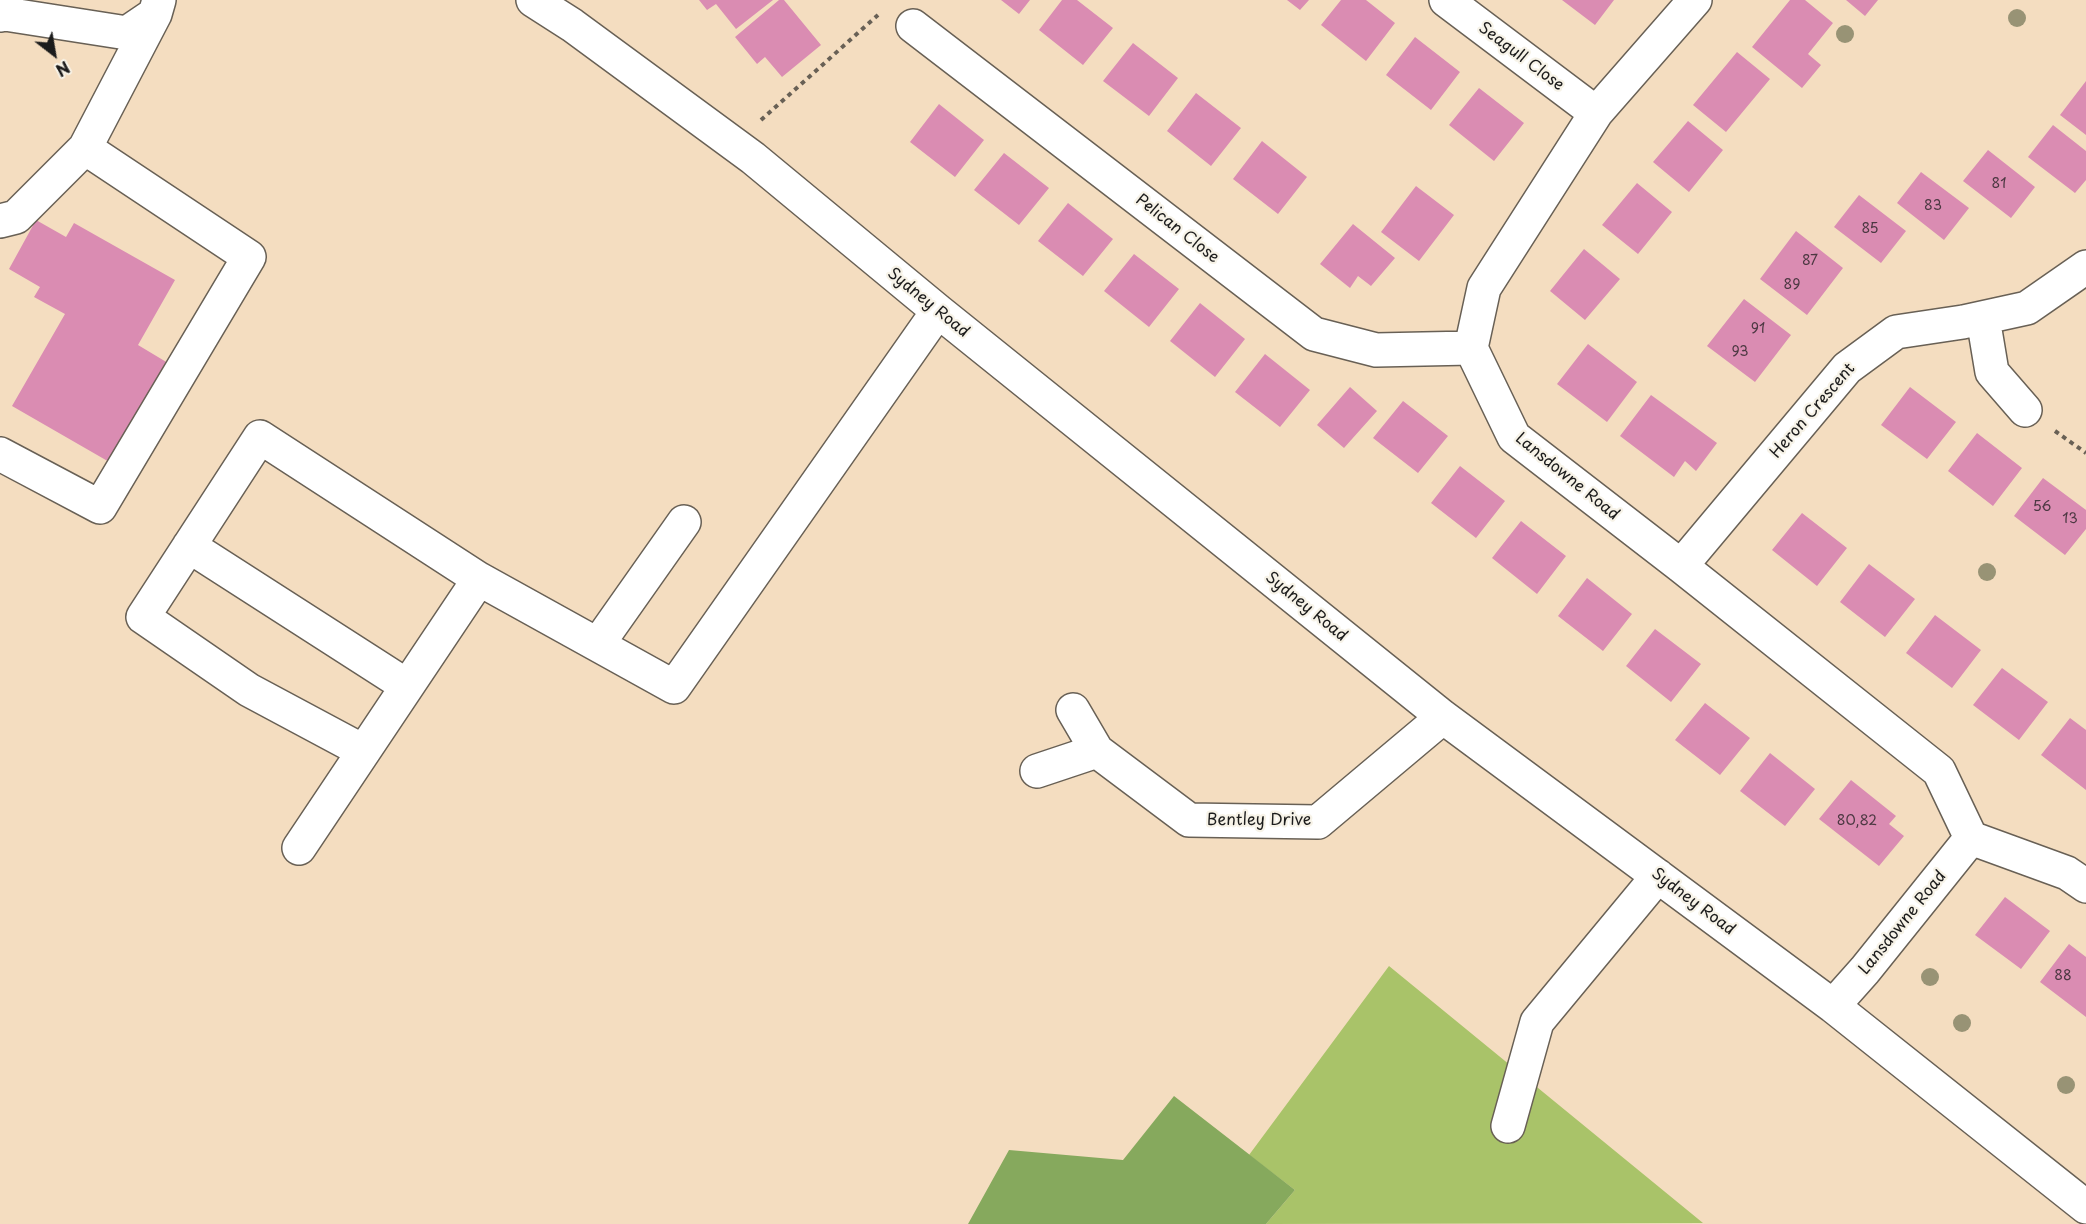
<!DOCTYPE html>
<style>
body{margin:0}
#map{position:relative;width:2086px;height:1224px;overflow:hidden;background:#f4ddc0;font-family:"Playpen Sans",sans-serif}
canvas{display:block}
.north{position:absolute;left:24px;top:24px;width:60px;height:60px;-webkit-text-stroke:4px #f7f3e8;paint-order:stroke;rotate:149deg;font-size:16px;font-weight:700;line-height:24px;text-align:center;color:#1c1c1c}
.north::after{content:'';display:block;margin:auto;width:21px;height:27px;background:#1c1c1c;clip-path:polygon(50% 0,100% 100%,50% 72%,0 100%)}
</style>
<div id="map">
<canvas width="2086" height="1224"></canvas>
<div class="north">N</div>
</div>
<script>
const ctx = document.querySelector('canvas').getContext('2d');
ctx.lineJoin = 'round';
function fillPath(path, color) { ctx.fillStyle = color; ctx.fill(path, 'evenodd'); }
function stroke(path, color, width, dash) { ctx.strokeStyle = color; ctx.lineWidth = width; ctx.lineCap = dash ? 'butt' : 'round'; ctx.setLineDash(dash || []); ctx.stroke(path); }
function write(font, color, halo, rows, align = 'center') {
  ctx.font = font + ' "Playpen Sans",sans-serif'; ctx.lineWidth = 4.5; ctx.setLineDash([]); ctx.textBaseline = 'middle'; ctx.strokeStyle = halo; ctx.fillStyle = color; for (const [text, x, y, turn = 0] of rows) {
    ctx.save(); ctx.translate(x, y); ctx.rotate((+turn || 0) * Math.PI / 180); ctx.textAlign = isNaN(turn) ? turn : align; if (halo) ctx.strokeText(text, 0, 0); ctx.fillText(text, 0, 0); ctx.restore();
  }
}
fillPath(new Path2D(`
 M1389,966l314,257 -437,1 29,-34 -46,-35z`), '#a9c369');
fillPath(new Path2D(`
 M1174,1096l121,94 -29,34h-298l41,-74 114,10z`), '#86a95d');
fillPath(new Path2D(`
 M699,0h74l-37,29 -20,-25 -9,6z
 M779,0h5l37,45 -39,32 -17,-20 -8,7 -22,-27z
 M1001,0h29l-11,14z
 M1062,0h15l36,28 -30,37 -44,-35z
 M1287,0h22l-9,10z
 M1341,0h25l29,23 -29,38 -45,-36z
 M1562,0h52l-19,25z
 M1790,0h15l28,23 -25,31 13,11 -19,23 -50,-41z
 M1846,0h32l-13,16z
 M1415,37l45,35 -29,38 -45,-35z
 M1133,43l45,35 -29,38 -46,-35z
 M1737,52l33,27 -44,53 -33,-27z
 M2086,81v54l-26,-20z
 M1479,88l45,35 -30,38 -45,-36z
 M1196,93l45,35 -30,38 -44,-35z
 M939,104l45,36 -29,37 -45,-35z
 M1688,121l35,29 -34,42 -36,-30z
 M2053,125l33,26v29l-11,13 -47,-36z
 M1262,141l45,36 -29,37 -45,-35z
 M1988,150l47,37 -24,31 -48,-37z
 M1004,153l45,35 -30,37 -45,-35z
 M1921,172l48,36 -25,32 -47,-37z
 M1637,183l35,29 -34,42 -36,-29z
 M1416,186l38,29 -35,46 -38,-29z
 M1859,195l47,36 -25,32 -47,-36z
 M1068,203l45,36 -30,37 -45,-35z
 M36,220l30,17 8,-14 101,57 -37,65 30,18 -57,100 -99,-57 53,-92 -31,-17 6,-10 -31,-18z
 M1353,224l42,34 -24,28 -13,-10 -8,12 -30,-24z
 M1796,231l47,37 -36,47 -47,-36z
 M1584,249l36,30 -35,41 -35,-29z
 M1134,254l45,35 -30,38 -45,-36z
 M1744,299l47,36 -36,47 -48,-36z
 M1200,303l45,36 -30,38 -45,-36z
 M1588,344l49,38 -30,40 -50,-38z
 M1265,354l45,36 -30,37 -45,-35z
 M1350,387l27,24 -33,37 -27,-23z
 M1910,387l46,35 -29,37 -46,-34z
 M1651,395l66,48 -21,28 -11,-10 -11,16 -54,-41z
 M1403,401l45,35 -30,37 -45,-35z
 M1977,433l45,35 -29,38 -45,-35z
 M1460,466l45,35 -29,37 -45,-35z
 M2043,478l43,32v19l-21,26 -51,-39z
 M1802,513l45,35 -30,38 -45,-36z
 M1521,521l45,35 -29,38 -45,-36z
 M1869,564l46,35 -30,38 -45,-35z
 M1587,578l45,36 -29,37 -45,-35z
 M1935,615l46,35 -29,38 -46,-35z
 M1655,629l46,35 -30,38 -45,-36z
 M2002,668l46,34 -29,38 -46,-35z
 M1705,703l45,35 -30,37 -45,-35z
 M2070,718l16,12v60l-45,-35z
 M1770,753l45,36 -30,37 -45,-35z
 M1851,780l45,36 -7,8 15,12 -25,30 -60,-47z
 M2005,897l45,34 -29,38 -46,-34z
 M2069,944l17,13v60l-46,-35z`), '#da8cb2');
const minor = new Path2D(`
 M533,0l39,25 181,133 185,153 505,406 390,289 253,201
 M1446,0l150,113
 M1695,0l-99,113 -112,175 -13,60 43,89 167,129 258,205 32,67
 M0,15l5,-1 122,19 28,-19
 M913,26l401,308 62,16 95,-2
 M0,221l16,-4 69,-69
 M1983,318l9,54 33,38
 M0,454l100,53 149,-250 -164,-109 70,-134 4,-14
 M189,546l218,140
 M1681,566l166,-198 49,-36 67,-10 64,-14 59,-41
 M598,644l86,-122
 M1073,710l24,41 92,69 129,2 125,-105
 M363,751l-114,-61 -106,-73 117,-180 219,142 195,108 264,-376
 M1037,771l60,-20
 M299,848l180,-269
 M1833,1006l32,-36 106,-132 96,35 19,13
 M1508,1126l29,-104 121,-146`);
stroke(minor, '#686055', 36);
stroke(new Path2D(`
 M761,120l117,-105
 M2055,431l31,22`), '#686055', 4, [4.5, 4.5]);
stroke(minor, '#fff', 33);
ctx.fillStyle = '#989375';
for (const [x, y] of [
 [2017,18],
 [1845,34],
 [1987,572],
 [1930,977],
 [1962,1023],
 [2066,1085]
]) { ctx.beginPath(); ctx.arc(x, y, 9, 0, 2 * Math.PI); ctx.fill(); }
write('14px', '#4c3842', null, [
 ["81",1999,184],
 ["83",1933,206],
 ["85",1870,229],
 ["87",1810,261],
 ["89",1792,285],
 ["91",1758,329],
 ["93",1740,352],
 ["56",2042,507],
 ["13",2070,519],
 ["80,82",1857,821],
 ["88",2063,976]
]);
write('16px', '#1c1c1c', '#f7f3e8', [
 ["Seagull Close",1521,57,37],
 ["Pelican Close",1177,229,38],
 ["Sydney Road",928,303,39],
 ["Heron Crescent",1813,411,-49],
 ["Lansdowne Road",1567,477,39],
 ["Sydney Road",1306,607,39],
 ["Bentley Drive",1259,821],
 ["Sydney Road",1693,902,37],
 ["Lansdowne Road",1903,923,-51]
]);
</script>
